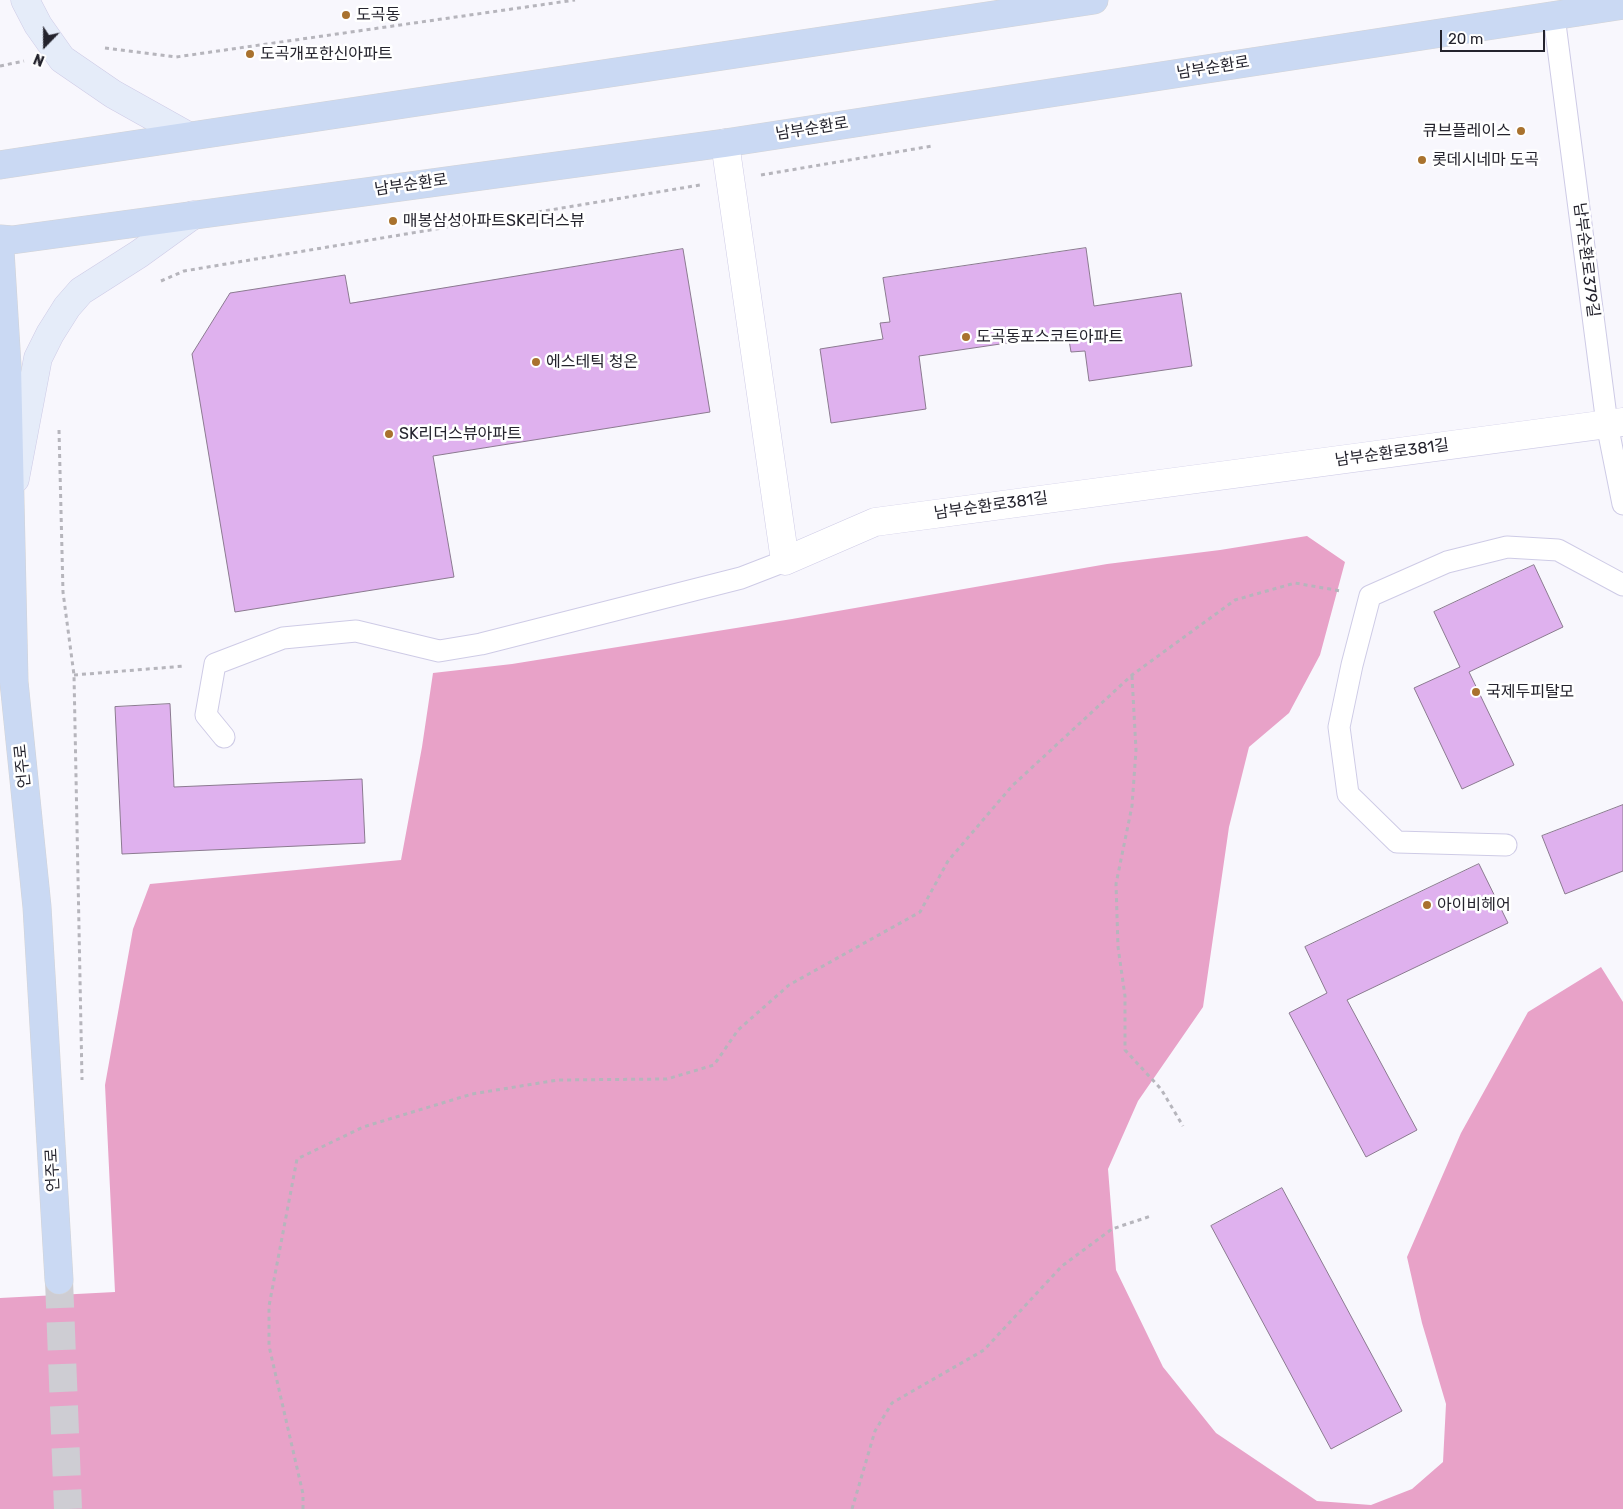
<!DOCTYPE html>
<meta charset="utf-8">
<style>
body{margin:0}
#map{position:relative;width:1623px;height:1509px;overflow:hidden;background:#f8f7fd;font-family:Rubik,sans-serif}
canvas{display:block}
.north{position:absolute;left:20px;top:20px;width:50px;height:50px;-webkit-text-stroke:4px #fff;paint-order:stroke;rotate:202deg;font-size:14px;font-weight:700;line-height:20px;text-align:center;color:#24232d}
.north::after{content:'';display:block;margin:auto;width:18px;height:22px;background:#24232d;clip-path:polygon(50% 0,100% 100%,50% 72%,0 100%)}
.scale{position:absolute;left:1440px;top:30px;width:105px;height:22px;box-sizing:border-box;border:2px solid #24232d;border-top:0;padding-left:6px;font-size:15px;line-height:18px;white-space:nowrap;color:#24232d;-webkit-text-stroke:4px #fff;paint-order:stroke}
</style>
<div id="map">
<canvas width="1623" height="1509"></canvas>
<div class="north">N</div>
<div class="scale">20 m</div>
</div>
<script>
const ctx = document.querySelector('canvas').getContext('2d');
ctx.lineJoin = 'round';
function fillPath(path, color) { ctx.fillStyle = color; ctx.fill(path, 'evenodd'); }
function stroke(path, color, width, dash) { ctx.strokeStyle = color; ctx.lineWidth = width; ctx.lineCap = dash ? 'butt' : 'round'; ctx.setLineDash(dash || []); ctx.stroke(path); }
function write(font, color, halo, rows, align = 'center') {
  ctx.font = font + ' Rubik,"Noto Sans KR",sans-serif'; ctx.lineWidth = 5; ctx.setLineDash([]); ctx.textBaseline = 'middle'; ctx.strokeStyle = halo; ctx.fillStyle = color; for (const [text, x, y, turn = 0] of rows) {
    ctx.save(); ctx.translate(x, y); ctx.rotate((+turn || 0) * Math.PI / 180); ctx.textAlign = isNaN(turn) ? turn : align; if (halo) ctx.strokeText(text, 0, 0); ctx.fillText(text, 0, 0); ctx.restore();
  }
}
fillPath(new Path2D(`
 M1307,536l38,26 -25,93 -31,58 -40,34 -20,80 -26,180 -65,94 -30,68 8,101 47,97 53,66 101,68 54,4 41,-16 31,-27 3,-58 -24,-81 -15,-66 54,-124 67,-121 73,-45 22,35v507h-1623v-211l115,-6 -10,-207 28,-156 17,-45 251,-24 21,-113 11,-74 79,-9 280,-45 315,-55 113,-14z`), '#e8a2c8');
const building = new Path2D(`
 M1086,248l8,58 87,-13 11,73 -103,15 -4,-30 -14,1 -3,-18 -149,22 7,53 -95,14 -11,-74 63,-10 -3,-16 10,-1 -7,-44z
 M683,249l27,163 -277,44 21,121 -219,35 -43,-258 38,-61 115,-18 5,28z
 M1534,565l29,62 -94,45 45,93 -52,24 -48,-101 46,-21 -26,-55z
 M170,704l4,83 188,-8 3,64 -243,11 -7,-147z
 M1623,805v66l-58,23 -23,-58z
 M1479,864l29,59 -161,77 70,130 -51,27 -77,-144 38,-20 -22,-46z
 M1282,1188l120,223 -71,38 -120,-223z`);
fillPath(building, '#dfb1ee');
stroke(building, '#8b7a90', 1);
stroke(new Path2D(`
 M59,1280l9,229`), '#cecdd3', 28, [28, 14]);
const lane = new Path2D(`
 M1554,16l53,408 16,80
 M224,737l-18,-22 9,-51 68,-26 73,-7 83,20 42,-7 260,-66 44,-17
 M1506,845l-109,-3 -49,-48 -9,-67 13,-62 18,-69 77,-34 60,-15 51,3 65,35`);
const street = new Path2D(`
 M725,143l60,418 90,-39 748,-100`);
const secondary = new Path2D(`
 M25,0l13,25 24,34 51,35 75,42
 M15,479l23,-121 12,-24 17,-27 14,-16 58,-37 54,-39`);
const primary = new Path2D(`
 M0,165l1094,-165
 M0,239l12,1 713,-97 898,-138
 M0,251l7,115 7,316 23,225 22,373`);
stroke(lane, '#cecbe6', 23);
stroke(street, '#cecbe6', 29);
stroke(secondary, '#cecbe6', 29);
stroke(primary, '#d3d3d5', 29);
stroke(new Path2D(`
 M105,48l71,9 399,-57
 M0,66l24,-5
 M761,175l171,-29
 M161,281l23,-10 516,-86
 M59,430l4,162 11,83 8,405
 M74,675l111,-9
 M1132,676l4,74 -4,56 -16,78 2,63 7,49v54l36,39 22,37
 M303,1509v-15l-34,-148v-40l28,-147 66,-32 109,-33 86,-14 109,-1 47,-14 24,-35 51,-45 131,-73 28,-51 64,-75 120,-111 103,-75 60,-17 46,8
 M852,1509l23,-78 17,-28 92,-53 78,-84 50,-37 39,-13`), '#b6b5bc', 3, [4, 4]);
stroke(lane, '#fff', 21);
stroke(street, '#fff', 28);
stroke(secondary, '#e5ecf9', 28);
stroke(primary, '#cad9f3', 28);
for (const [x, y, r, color] of [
 [346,15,5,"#a9722e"],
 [250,54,5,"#a9722e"],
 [1521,131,5,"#a9722e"],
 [1422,160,5,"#a9722e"],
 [393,221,5,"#a9722e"],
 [966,337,5,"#a9722e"],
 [536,362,5,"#a9722e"],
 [389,434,5,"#a9722e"],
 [1476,692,5,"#a9722e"],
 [1427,905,5,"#a9722e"]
]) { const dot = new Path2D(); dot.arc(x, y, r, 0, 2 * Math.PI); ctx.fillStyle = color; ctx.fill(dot); stroke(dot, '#fff', 2); }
write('16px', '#24232d', '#fff', [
 ["도곡동",356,15],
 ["도곡개포한신아파트",260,54],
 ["큐브플레이스",1511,131,"right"],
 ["롯데시네마 도곡",1432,160],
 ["매봉삼성아파트SK리더스뷰",403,221],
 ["도곡동포스코트아파트",976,337],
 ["에스테틱 청온",546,362],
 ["SK리더스뷰아파트",399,434],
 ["국제두피탈모",1486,692],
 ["아이비헤어",1437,905]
], 'left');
write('16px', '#24232d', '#fff', [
 ["남부순환로",1213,68,-9],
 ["남부순환로",812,129,-9],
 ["남부순환로",411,185,-8],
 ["남부순환로379길",1586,260,83],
 ["남부순환로381길",1392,453,-8],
 ["남부순환로381길",991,506,-8],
 ["언주로",23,766,-96],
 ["언주로",53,1170,-93]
]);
</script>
